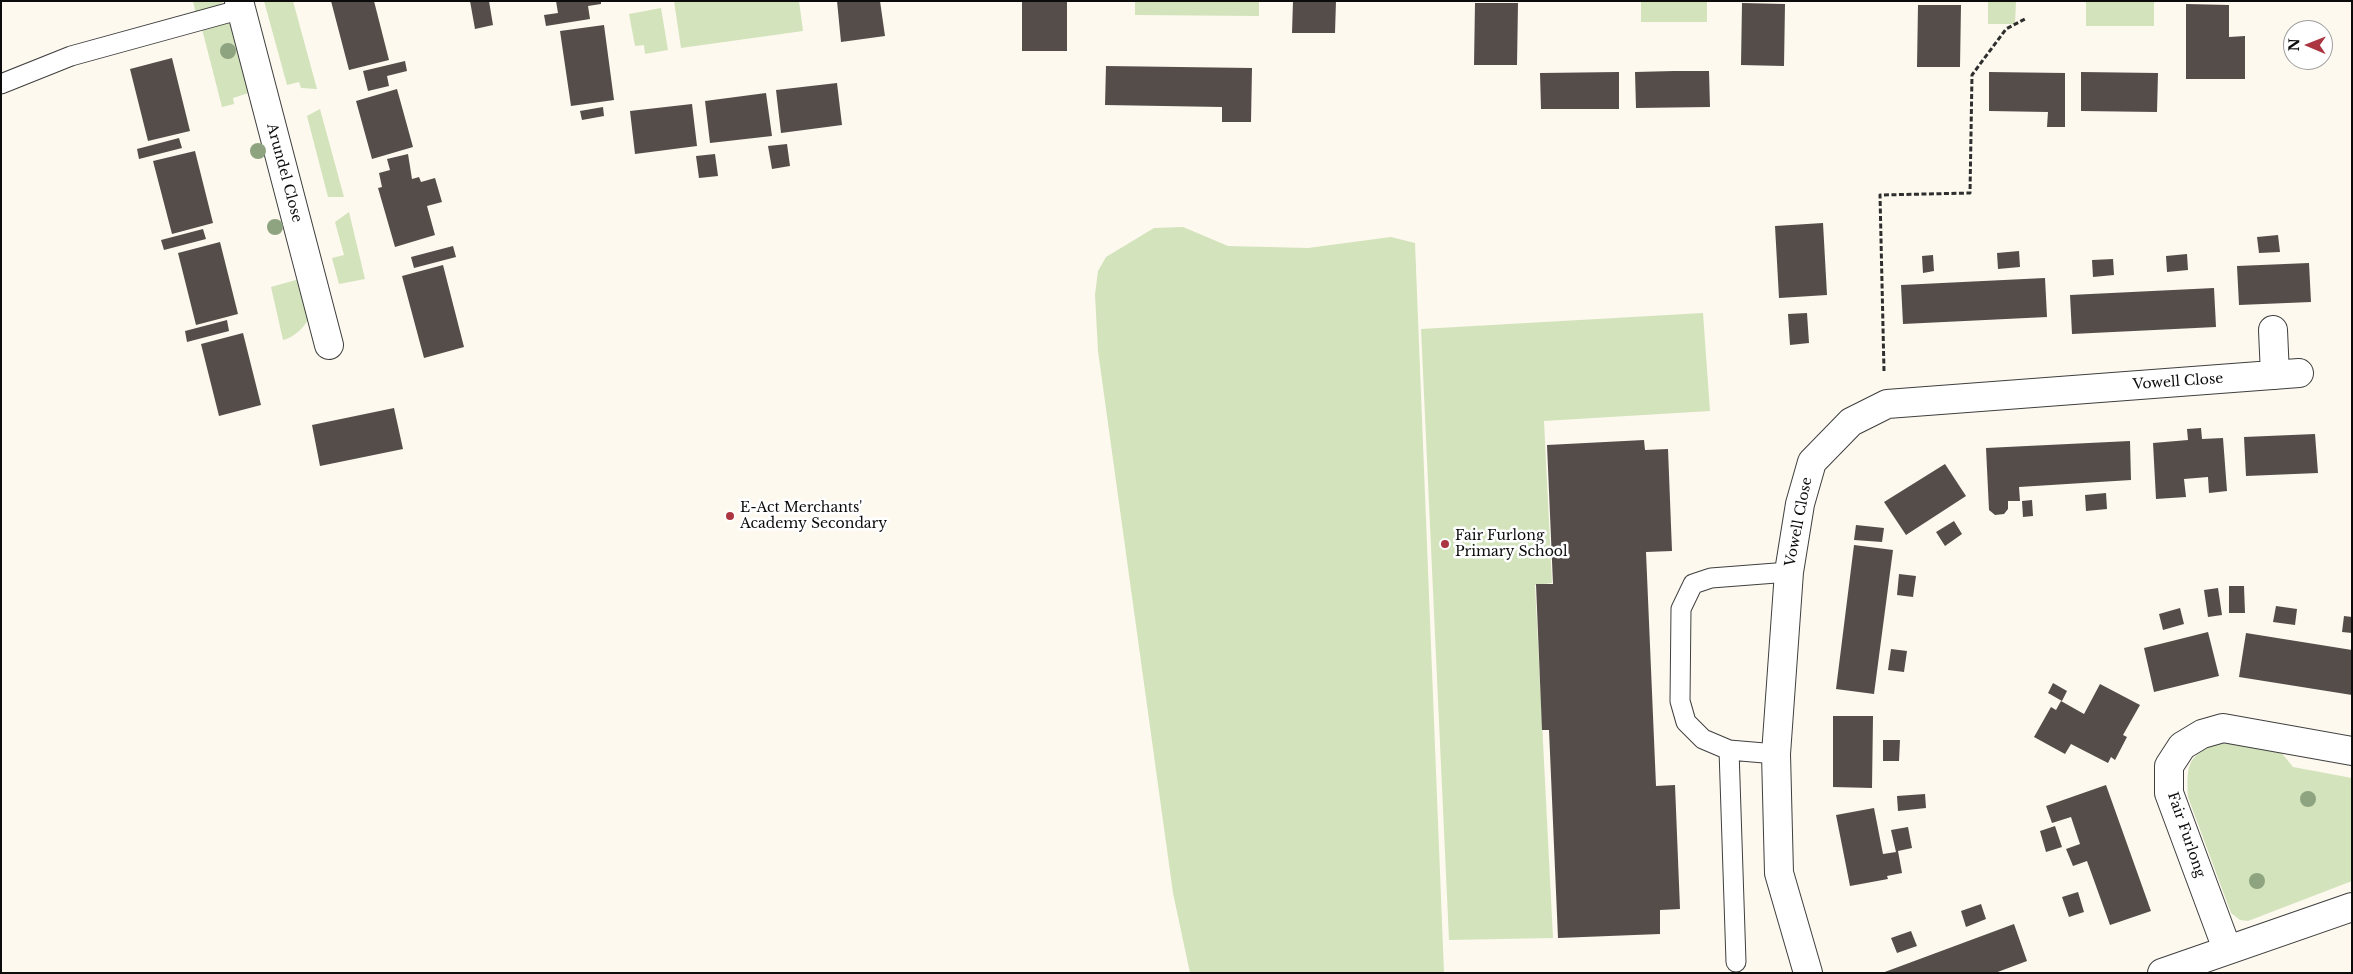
<!DOCTYPE html>
<style>
body{margin:0}
#map{position:relative;width:2353px;height:974px;overflow:hidden;background:#fdf9ee;font-family:"Libre Baskerville",serif}
canvas{display:block}
.frame{position:absolute;inset:0;border:2px solid #0c0c0c;pointer-events:none}
.north{position:absolute;left:2283px;top:20px;width:50px;height:50px;box-sizing:border-box;background:#fff;border:1px solid #9e9e9e;border-radius:50%;rotate:271deg;font-size:14px;font-weight:700;line-height:20px;text-align:center;color:#0c0c0c}
.north::after{content:'';display:block;margin:auto;width:18px;height:22px;background:#ac3542;clip-path:polygon(50% 0,100% 100%,50% 72%,0 100%)}
</style>
<div id="map">
<canvas width="2353" height="974"></canvas>
<div class="frame"></div>
<div class="north">N</div>
</div>
<script>
const ctx = document.querySelector('canvas').getContext('2d');
ctx.lineJoin = 'round';
function fillPath(path, color) { ctx.fillStyle = color; ctx.fill(path, 'evenodd'); }
function stroke(path, color, width, dash) { ctx.strokeStyle = color; ctx.lineWidth = width; ctx.lineCap = dash ? 'butt' : 'round'; ctx.setLineDash(dash || []); ctx.stroke(path); }
function write(font, color, halo, rows, align = 'center') {
  ctx.font = font + ' "Libre Baskerville",serif'; ctx.lineWidth = 5; ctx.setLineDash([]); ctx.textBaseline = 'middle'; ctx.strokeStyle = halo; ctx.fillStyle = color; for (const [text, x, y, turn = 0] of rows) {
    ctx.save(); ctx.translate(x, y); ctx.rotate((+turn || 0) * Math.PI / 180); ctx.textAlign = isNaN(turn) ? turn : align; if (halo) ctx.strokeText(text, 0, 0); ctx.fillText(text, 0, 0); ctx.restore();
  }
}
fillPath(new Path2D(`
 M193,1h31l-8,7 -20,6z
 M264,1h29l24,88 -16,-1 -2,-6 -12,3z
 M674,1h125l4,30 -122,17z
 M1135,1h124v15l-124,-1z
 M1641,1h66v21h-66z
 M1988,1h28l-1,23h-27z
 M2086,1h68v25h-68z
 M661,8l7,42 -23,4 -1,-9 -9,1 -6,-32z
 M226,22l13,5 16,64 -22,7 1,6 -12,3 -20,-78z
 M320,109l24,88h-16l-21,-81z
 M349,212l16,67 -26,5 -7,-26 12,-3 -9,-33z
 M1183,227l45,19 80,2 83,-11 24,6 29,730h-254l-17,-80 -75,-542 -3,-56 3,-24 8,-14 48,-29z
 M303,278c2,9 8,22 8,31 -1,14 -15,28 -28,31l-12,-53z
 M1703,313l7,98 -166,10 8,162 -17,2 18,353 -104,2 -28,-611z
 M2222,741l58,10 13,16 59,11v103l-104,40 -8,-1 -9,-7 -43,-116c-2,-37 1,-41 34,-56z`), '#d3e3bb');
fillPath(new Path2D(`
 M331,1h43l15,59 -40,10z
 M470,1h19l4,24 -18,4z
 M556,1h45v3l-13,2 2,13 -44,7 -2,-11 14,-2z
 M837,1h43l5,35 -44,6z
 M1022,1h45v50h-45z
 M1293,1h43l-1,32h-43z
 M1475,3h43l-1,62h-43z
 M1742,3l43,1 -1,62 -43,-1z
 M2186,4l43,1v32l16,-1v43h-59z
 M1918,5h43l-1,62h-43z
 M604,25l10,75 -43,6 -11,-75z
 M172,58l18,73 -42,10 -18,-72z
 M405,61l2,10 -20,5 2,10 -21,5 -5,-20z
 M1106,66l146,2 -1,54h-29v-15l-117,-2z
 M1674,71h35l1,36 -74,1 -1,-36z
 M1619,72v37h-78l-1,-36z
 M1989,72l76,1v54h-18l1,-15 -59,-1z
 M2081,72l77,1 -1,39 -76,-1z
 M837,83l5,42 -61,8 -5,-43z
 M397,89l16,58 -41,12 -16,-58z
 M766,93l6,43 -62,7 -5,-42z
 M692,104l5,42 -62,8 -5,-43z
 M603,107l1,9 -22,4 -2,-9z
 M179,138l3,10 -43,11 -2,-10z
 M787,144l3,22 -18,3 -4,-23z
 M195,151l18,72 -41,11 -19,-73z
 M408,154l4,25 7,-2 2,5 14,-4 7,24 -15,4 8,29 -40,12 -17,-59 4,-1 -3,-14 11,-3 -3,-11z
 M715,154l3,22 -19,2 -3,-22z
 M1823,223l4,72 -48,3 -4,-72z
 M203,229l3,10 -42,11 -3,-10z
 M2278,235l2,17 -21,1 -2,-16z
 M220,242l18,72 -42,11 -18,-72z
 M453,246l3,11 -42,11 -3,-11z
 M2019,251l1,16 -22,2 -1,-16z
 M2187,254l1,16 -21,2 -1,-16z
 M1933,255l1,16 -11,2 -1,-17z
 M2113,259l1,16 -21,2 -1,-17z
 M2309,263l2,39 -72,3 -2,-39z
 M443,265l21,82 -40,11 -22,-82z
 M2045,278l2,39 -144,7 -2,-39z
 M2214,288l2,39 -144,7 -2,-39z
 M1807,313l2,30 -19,2 -2,-31z
 M227,320l2,11 -42,11 -2,-11z
 M243,333l18,72 -42,11 -18,-72z
 M394,408l9,41 -83,17 -8,-41z
 M2201,428l1,11 21,-1 4,53 -18,2 -1,-16 -24,2 2,18 -30,2 -3,-56 35,-3 -1,-11z
 M2315,434l3,39 -72,3 -2,-39z
 M1644,440l1,10 23,-1 4,102 -26,1 10,234 19,-1 5,124 -20,1v24l-102,4 -9,-208h-7l-6,-146h17l-6,-139z
 M2130,441l1,39 -112,7 1,14h-12v8l-4,5 -9,1 -6,-5 -3,-62z
 M1945,464l21,32 -60,39 -22,-33z
 M2106,493l1,16 -21,2 -1,-16z
 M2032,500l1,16 -10,1 -1,-16z
 M1954,521l8,13 -17,12 -9,-14z
 M1856,525l28,3 -2,14 -28,-2z
 M1854,545l39,5 -19,144 -38,-5z
 M1899,574l17,2 -3,21 -16,-2z
 M2229,586h15l1,27h-16z
 M2218,588l4,27 -14,2 -4,-27z
 M2276,606l21,3 -2,16 -22,-3z
 M2180,608l4,16 -21,6 -4,-16z
 M2344,616l8,1v16l-10,-1z
 M2208,632l11,44 -65,16 -10,-44z
 M2246,633l106,17v45l-113,-18z
 M1891,649l16,2 -3,21 -16,-2z
 M2053,683l14,8 -5,10 -14,-8z
 M2100,684l40,21 -17,30 4,2 -12,23 -4,-3 -3,6 -37,-19 -6,10 -31,-17 17,-30 5,3 5,-9 23,13z
 M1833,716h40l-1,72 -39,-1z
 M1883,740h17l-1,21h-16z
 M2106,785l45,126 -41,14 -23,-64 -14,5 -7,-17 14,-5 -9,-27 -19,6 -6,-17z
 M1925,794l1,14 -28,3 -1,-15z
 M1874,808l9,46 13,-2 -5,-22 17,-3 4,21 -14,3 4,22 -15,3 1,3 -38,7 -14,-71z
 M2055,826l7,21 -16,5 -6,-21z
 M2078,892l6,20 -15,5 -7,-20z
 M1981,904l5,15 -20,8 -5,-16z
 M2014,924l13,37 -32,12h-113z
 M1911,931l6,15 -20,7 -6,-15z`), '#544d4a');
const service = new Path2D(`
 M1,84l70,-28 171,-47
 M1729,750l7,212
 M1776,754l-47,-4 -26,-11 -17,-17 -6,-21 1,-92 12,-25 18,-6 78,-6`);
const minor = new Path2D(`
 M239,1l90,344
 M2273,330l2,45
 M2227,949l-58,-156v-27l13,-20 20,-12 21,-6 129,23
 M1808,973l-29,-100 -3,-119 13,-182 11,-68 12,-42 39,-40 36,-18 412,-31
 M2162,973l190,-66`);
stroke(service, '#3f3f3f', 21);
stroke(minor, '#3f3f3f', 30);
stroke(new Path2D(`
 M1884,371l-4,-176 90,-2 2,-118 34,-46 19,-10`), '#2e2e2e', 3, [5, 2.5]);
stroke(service, '#fff', 19);
stroke(minor, '#fff', 28);
ctx.fillStyle = '#8ea37f';
for (const [x, y] of [
 [228,51],
 [258,151],
 [275,227],
 [2308,799],
 [2257,881]
]) { ctx.beginPath(); ctx.arc(x, y, 8, 0, 2 * Math.PI); ctx.fill(); }
for (const [x, y, r, color] of [
 [730,516,5,"#ac3542"],
 [1445,544,5,"#ac3542"]
]) { const dot = new Path2D(); dot.arc(x, y, r, 0, 2 * Math.PI); ctx.fillStyle = color; ctx.fill(dot); stroke(dot, '#fff', 2); }
write('14px', '#0c0c0c', '#fff', [
 ["Arundel Close",284,173,75],
 ["Vowell Close",2178,382,-4],
 ["Vowell Close",1799,522,-79],
 ["Fair Furlong",2186,835,71]
]);
write('14px', '#0c0c0c', '#fff', [
 ["E-Act Merchants'",740,508],
 ["Academy Secondary",740,524],
 ["Fair Furlong",1455,536],
 ["Primary School",1455,552]
], 'left');
</script>
